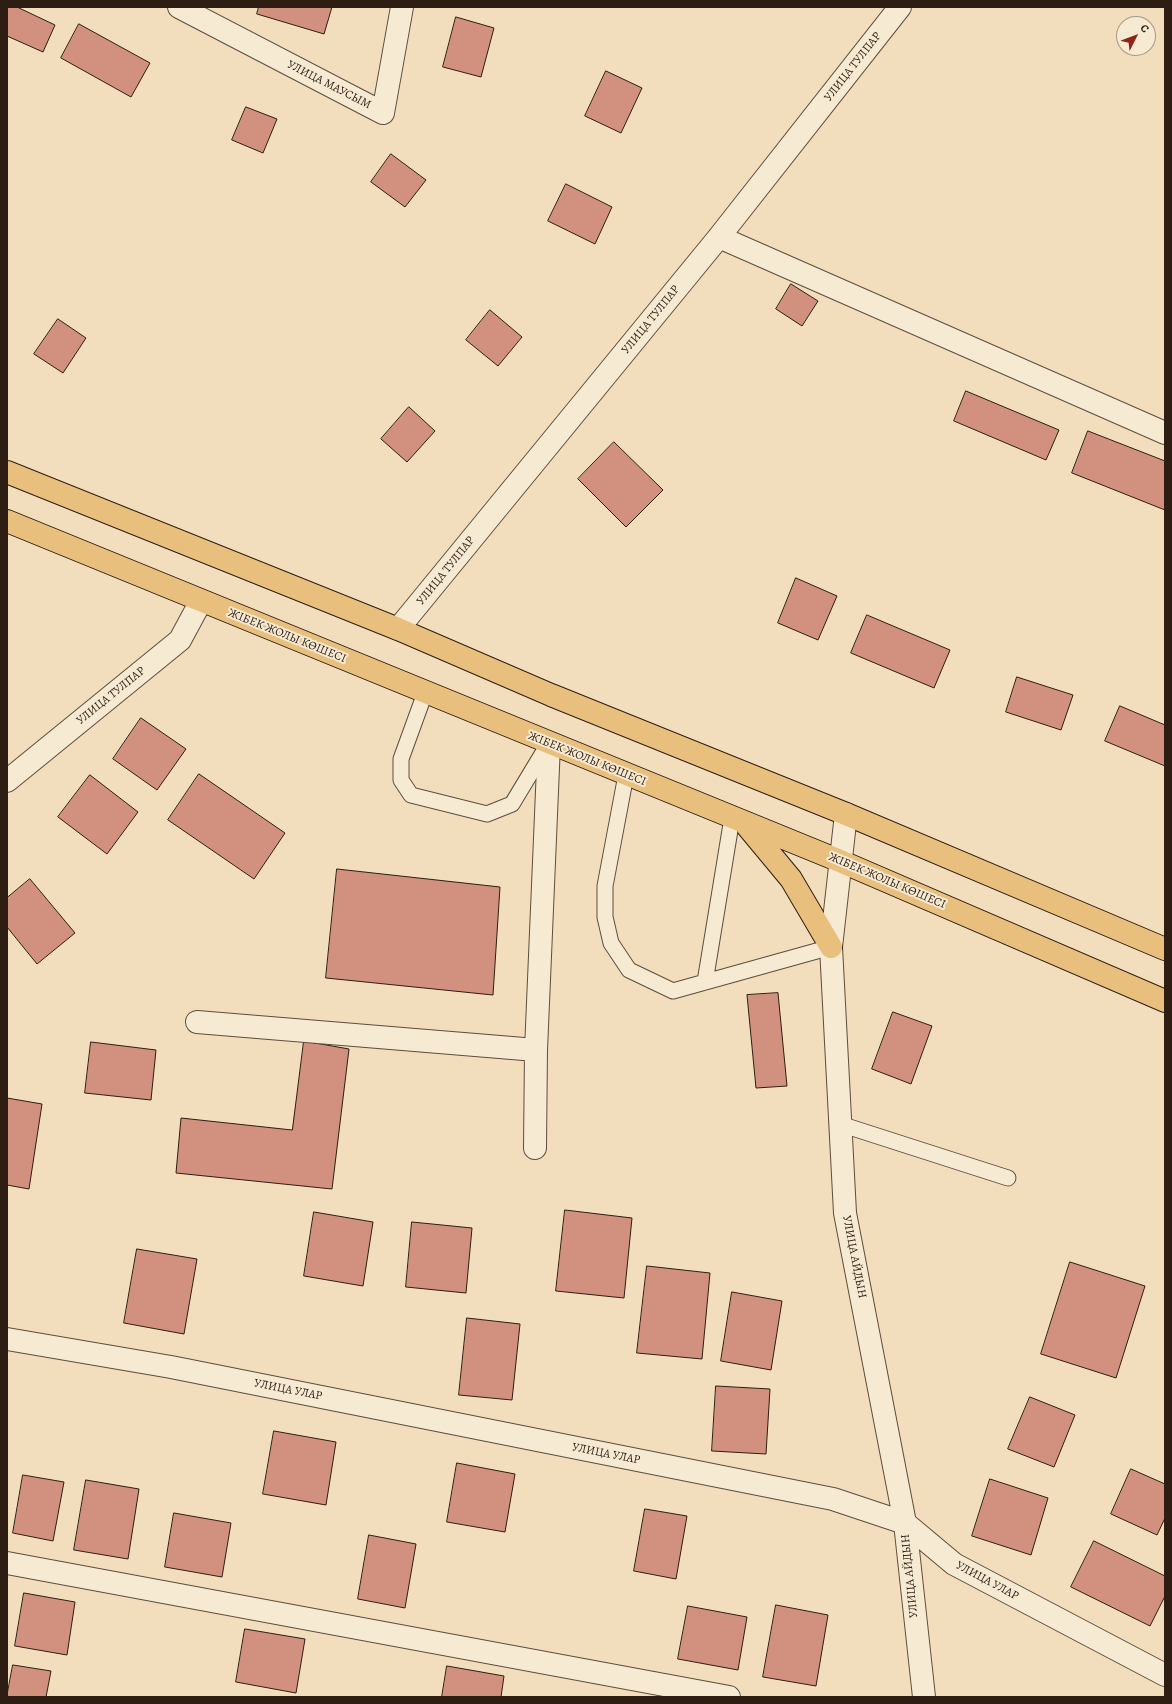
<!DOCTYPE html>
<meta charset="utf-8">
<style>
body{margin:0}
#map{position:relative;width:1172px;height:1704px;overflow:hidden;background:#f2debc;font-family:Alegreya,serif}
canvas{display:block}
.frame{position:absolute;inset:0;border:8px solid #2d1d13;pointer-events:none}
.north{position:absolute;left:1116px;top:16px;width:40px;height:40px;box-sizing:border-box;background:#f7ead3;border:1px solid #a69886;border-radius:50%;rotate:48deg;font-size:11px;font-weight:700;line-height:16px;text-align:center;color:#2d1d13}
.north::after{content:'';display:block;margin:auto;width:14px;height:18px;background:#8f2418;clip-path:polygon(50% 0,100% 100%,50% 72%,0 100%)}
</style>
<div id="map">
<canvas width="1172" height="1704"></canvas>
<div class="frame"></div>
<div class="north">С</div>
</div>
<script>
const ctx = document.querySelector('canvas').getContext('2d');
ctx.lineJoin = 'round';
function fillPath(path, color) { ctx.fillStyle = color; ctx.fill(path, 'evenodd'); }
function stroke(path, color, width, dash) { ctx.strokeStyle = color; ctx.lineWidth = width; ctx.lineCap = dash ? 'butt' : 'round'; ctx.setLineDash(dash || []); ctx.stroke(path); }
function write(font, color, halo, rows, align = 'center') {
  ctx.font = font + ' Alegreya,serif'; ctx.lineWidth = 4; ctx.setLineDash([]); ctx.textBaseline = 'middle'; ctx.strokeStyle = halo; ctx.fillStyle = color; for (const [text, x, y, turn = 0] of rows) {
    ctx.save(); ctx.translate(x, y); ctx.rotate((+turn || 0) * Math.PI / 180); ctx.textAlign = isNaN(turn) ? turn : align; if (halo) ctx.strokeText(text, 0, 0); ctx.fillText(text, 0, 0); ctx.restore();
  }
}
const building = new Path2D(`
 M7,7h10l38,18 -12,27 -36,-16z
 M259,7h73l-8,27 -67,-20z
 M456,17l38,11 -13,49 -38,-10z
 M79,24l71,39 -19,34 -70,-39z
 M606,71l36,17 -21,45 -36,-17z
 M246,107l31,12 -14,34 -31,-13z
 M391,154l35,26 -21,27 -34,-25z
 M566,184l46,23 -17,37 -47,-23z
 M791,284l27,17 -16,25 -26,-17z
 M490,310l32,27 -24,29 -32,-26z
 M58,319l28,19 -23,35 -29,-19z
 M966,391l93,39 -13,30 -92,-39z
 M409,407l26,24 -28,31 -26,-23z
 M1088,431l77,30v49l-93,-37z
 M614,442l49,48 -37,37 -48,-48z
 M796,578l41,18 -19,44 -40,-17z
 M867,615l83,35 -16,38 -83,-35z
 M1017,677l56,18 -12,35 -55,-18z
 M1120,706l45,19v41l-60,-25z
 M141,718l45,31 -29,41 -44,-31z
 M199,774l86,59 -31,46 -86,-59z
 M90,775l48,37 -31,42 -49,-37z
 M337,869l163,18 -7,108 -167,-17z
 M30,879l45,54 -38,31 -30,-37v-29z
 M778,993l9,93 -31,2 -9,-93z
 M893,1012l39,14 -21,58 -39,-15z
 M304,1041l45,8 -17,140 -156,-16 5,-55 111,12z
 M91,1042l65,8 -5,50 -66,-7z
 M7,1098l35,6 -13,85 -22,-4z
 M565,1210l67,8 -8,80 -68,-7z
 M314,1212l59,10 -10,64 -59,-10z
 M412,1222l60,6 -6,65 -60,-6z
 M137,1249l60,10 -13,75 -60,-11z
 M1070,1262l75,24 -29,92 -75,-24z
 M647,1266l63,7 -8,86 -65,-6z
 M732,1292l50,9 -11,69 -50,-9z
 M467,1318l53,6 -8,76 -53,-5z
 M716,1386l54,3 -4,65 -54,-3z
 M1030,1397l45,18 -21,52 -46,-18z
 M274,1431l62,11 -10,63 -63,-11z
 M457,1463l58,11 -10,58 -58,-10z
 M1131,1469l34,15v34l-8,17 -46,-21z
 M23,1475l41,7 -11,59 -40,-8z
 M990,1479l58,19 -17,57 -59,-19z
 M86,1480l53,9 -11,70 -54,-9z
 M645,1509l42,7 -11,63 -42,-8z
 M174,1513l57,10 -9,54 -57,-10z
 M369,1535l47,9 -11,64 -47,-9z
 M1094,1541l71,35v20l-15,30 -79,-39z
 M24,1593l51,9 -8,53 -52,-9z
 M776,1605l52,10 -12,71 -53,-9z
 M688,1606l59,11 -9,53 -60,-11z
 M245,1629l60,10 -9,54 -60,-11z
 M13,1665l38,6 -5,26h-39z
 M447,1666l57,10 -3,21h-59z`);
fillPath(building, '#d2917e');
stroke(building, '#2d1d13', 1);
const service = new Path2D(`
 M425,693l-24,66v21l10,15 76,19 25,-10 35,-58
 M626,775l-21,111v31l6,26 18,27 44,21 158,-44
 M705,982l27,-164
 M840,1124l168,54`);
const minor = new Path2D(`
 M179,7l204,106 19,-106
 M719,237l446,196
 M398,629l321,-392 181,-230
 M7,781l173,-141 21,-39
 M846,814l-15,133 14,266 60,310 19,174
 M197,1022l339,28
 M535,1148l1,-98 13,-306
 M7,1339l164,28 662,132 72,24 49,41 211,111
 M7,1563l722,134`);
const primary = new Path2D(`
 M7,472l391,157 153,66 295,119 319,135
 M7,521l833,340 325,140
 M747,826l44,53 40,68`);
stroke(service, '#5e4d3d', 17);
stroke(minor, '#5e4d3d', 24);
stroke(primary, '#2d1d13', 24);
stroke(service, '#f7ead3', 15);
stroke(minor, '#f7ead3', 22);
stroke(primary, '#e9bf7e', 22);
write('12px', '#2d1d13', '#f7ead3', [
 ["УЛИЦА ТУЛПАР",853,67,-52],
 ["УЛИЦА МАУСЫМ",329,85,27],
 ["УЛИЦА ТУЛПАР",651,320,-51],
 ["УЛИЦА ТУЛПАР",446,571,-51],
 ["ЖІБЕК ЖОЛЫ КӨШЕСІ",287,636,22],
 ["УЛИЦА ТУЛПАР",111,696,-39],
 ["ЖІБЕК ЖОЛЫ КӨШЕСІ",587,759,22],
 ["ЖІБЕК ЖОЛЫ КӨШЕСІ",887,881,23],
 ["УЛИЦА АЙДЫН",854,1257,79],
 ["УЛИЦА УЛАР",288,1390,11],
 ["УЛИЦА УЛАР",606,1454,11],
 ["УЛИЦА АЙДЫН",910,1576,-96],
 ["УЛИЦА УЛАР",987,1581,28]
]);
</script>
